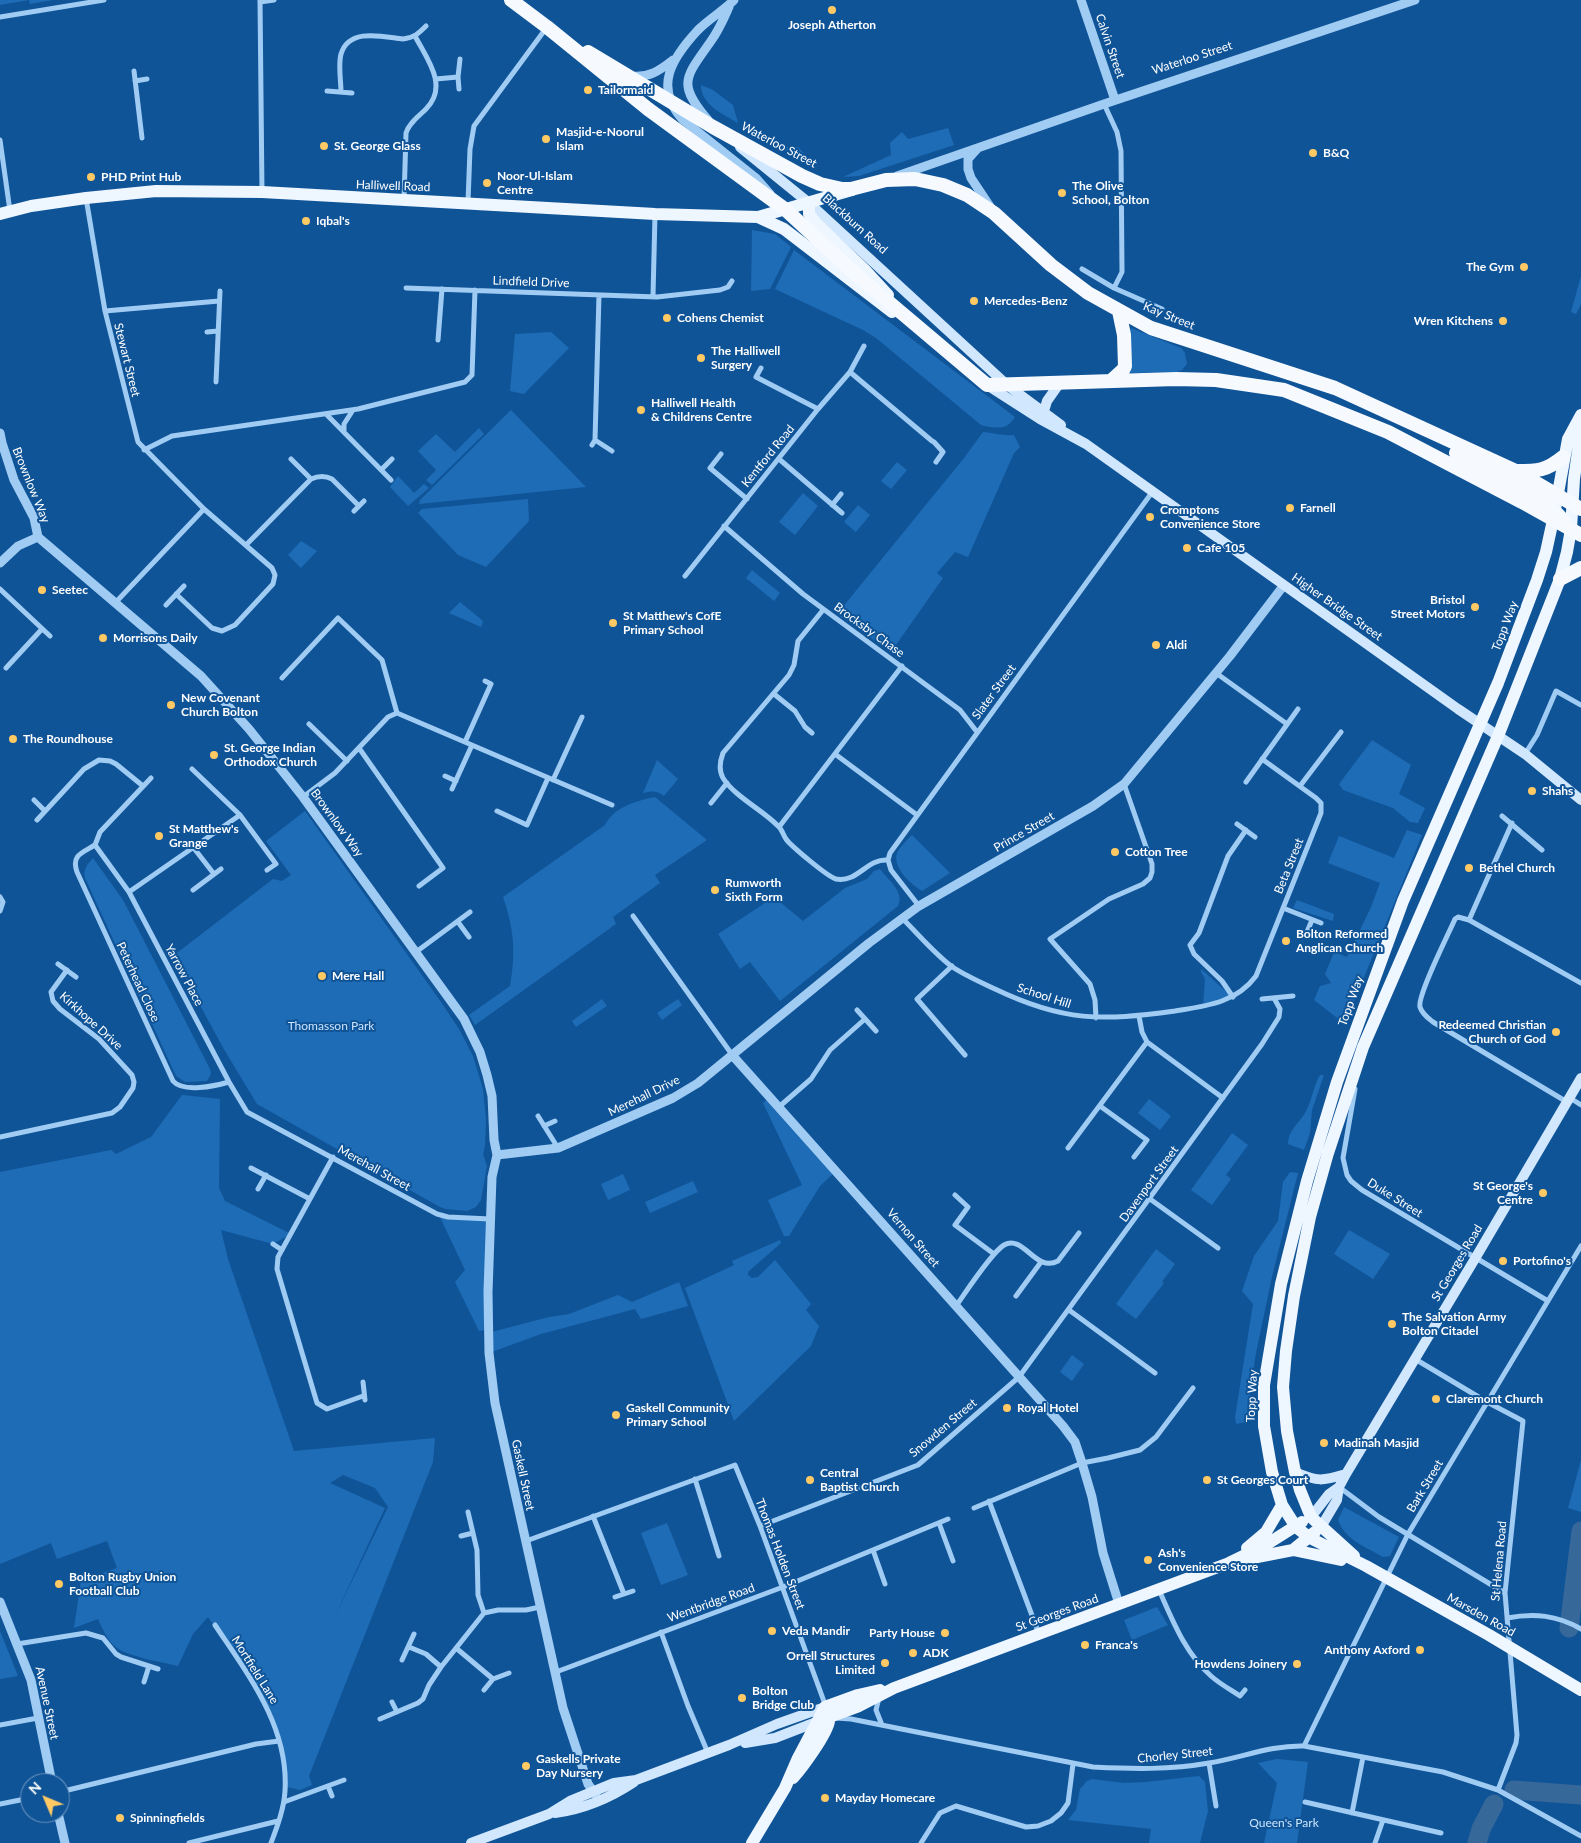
<!DOCTYPE html>
<style>
body{margin:0}
#map{position:relative;width:1581px;height:1843px;overflow:hidden;background:#105498;font-family:Lato,sans-serif}
canvas{display:block}
.north{position:absolute;left:20px;top:1773px;width:50px;height:50px;box-sizing:border-box;background:#105498;border:1px solid #7098c1;border-radius:50%;rotate:315deg;font-size:14px;font-weight:700;line-height:20px;text-align:center;color:#fff}
.north::after{content:'';display:block;margin:auto;width:18px;height:22px;background:#ffc964;clip-path:polygon(50% 0,100% 100%,50% 72%,0 100%)}
</style>
<div id="map">
<canvas width="1581" height="1843"></canvas>
<div class="north">N</div>
</div>
<script>
const ctx = document.querySelector('canvas').getContext('2d');
ctx.lineJoin = 'round';
function fillPath(path, color) { ctx.fillStyle = color; ctx.fill(path, 'evenodd'); }
function stroke(path, color, width, dash) { ctx.strokeStyle = color; ctx.lineWidth = width; ctx.lineCap = dash ? 'butt' : 'round'; ctx.setLineDash(dash || []); ctx.stroke(path); }
function write(font, color, halo, rows, align = 'center') {
  ctx.font = font + ' Lato,sans-serif'; ctx.lineWidth = 4; ctx.setLineDash([]); ctx.textBaseline = 'middle'; ctx.strokeStyle = halo; ctx.fillStyle = color; for (const [text, x, y, turn = 0] of rows) {
    ctx.save(); ctx.translate(x, y); ctx.rotate((+turn || 0) * Math.PI / 180); ctx.textAlign = isNaN(turn) ? turn : align; if (halo) ctx.strokeText(text, 0, 0); ctx.fillText(text, 0, 0); ctx.restore();
  }
}
fillPath(new Path2D(`
 M0,0h53l-23,4 -1,-4 -29,5z
 M701,85l12,5 20,15 5,18c-15,-9 -37,-18 -37,-38z
 M948,128l6,17 -95,31 -16,1 48,-22 -1,-12 12,-11 6,7z
 M767,135l20,12h11l12,13 -1,5 -51,-29z
 M752,230l23,4 16,13 -21,42 -19,2z
 M794,250l221,167c-2,3 -5,7 -9,9 -6,3 -19,1 -25,-1l-105,-87 -13,-8 -88,-41z
 M1581,276v28l-5,10 -5,-2z
 M1131,328l50,20 4,5 2,11 -5,6 -5,2 -48,1 2,-28 -2,-14z
 M551,332l18,16 -45,46 -14,-3 5,-57z
 M511,410l75,77 -167,17 1,-4z
 M479,428l5,6 -52,51 -6,-5 10,-10 -18,-19 18,-17 19,18z
 M983,432c11,1 20,4 31,3l6,12 -6,6 -46,104 -13,-5 -18,21 6,5 -52,74 -54,-38 127,-156z
 M897,462l10,8 -16,19 -10,-8z
 M398,476l16,17 10,-9 5,4 -21,18 -18,-19z
 M803,493l15,13 -23,29 -16,-13z
 M528,499l1,22 -43,46 -28,-12 -40,-42 4,-4z
 M858,505l12,10 -14,17 -12,-10z
 M301,541l16,10 -16,17 -13,-13z
 M752,570l28,23 -6,8 -28,-23z
 M460,602l23,19 -2,6 -32,-14z
 M1372,740l39,25 -12,29 26,14 -7,15 -8,-1 -17,-14 -50,-18 -4,-6z
 M657,760l21,19 -14,17c-7,-6 -13,-5 -21,-3z
 M655,797l52,43 -52,35 5,8 -47,34 3,7 -141,101 -6,-10 41,-29c6,-34 4,-57 -7,-89l102,-72c9,-18 31,-24 50,-28z
 M305,811l136,191 18,27 14,27 10,33 3,30 -1,27 -2,8 4,12 -6,34 -5,7 -9,4 -21,-2 -6,-2 -183,-103 -32,-53 -52,-95 100,-77 9,2 9,-6 -25,-34z
 M1407,830l15,5 -77,189 -31,-24 6,-14 11,-3 -6,-9 9,-22 13,5 24,-50 9,-24 -52,-20 11,-27 55,22z
 M912,835l38,38 -28,18c-10,-6 -30,-23 -25,-38 3,-6 10,-13 15,-18z
 M93,858l30,42 87,169 1,5 -4,7 -22,1 -9,-6 -91,-198c-2,-9 2,-13 8,-20z
 M880,869c8,11 25,23 18,37l-118,95 -30,-39 -10,7 -22,-35 56,-37 29,24 42,-33 22,-9 7,-8z
 M1297,900l37,14 -1,7 -40,-13z
 M1201,969c11,9 20,19 32,28l-30,10 2,-28 -4,-7z
 M602,999l5,7 -31,21 -4,-6z
 M678,999l4,6 -20,15 -5,-7z
 M1320,1075h4l-12,35 -2,23 -6,17 -16,-6c0,-13 10,-20 17,-31 7,-12 8,-26 15,-38z
 M182,1095l38,4 -1,89 6,13 66,33 -18,10 -52,-14 7,29 66,192 141,-13 -2,24 -124,314 3,9 -12,5 -13,-3c-2,-16 -2,-32 -6,-47 -8,-38 -50,-90 -73,-123l-15,17 -15,32c-17,-4 -48,-9 -61,-18 -9,-6 -15,-20 -19,-29l-24,9 7,-48 36,-12 -10,-27 -50,18 -6,-16 -51,21v-392l111,-22 5,4 35,-17zM343,1475l32,13 13,19 -54,111 51,-110 -55,-25z
 M771,1096l65,75 -16,15 -31,50h-5l-16,-36 34,-15 -39,-82z
 M1149,1099l22,17 -11,14 -22,-17z
 M1232,1133l16,12 -22,30 5,4 -19,26 -21,-15z
 M1290,1172l8,1 -26,104 -16,76 -6,37 1,31 -15,3 -1,-7 18,-113 -11,-13 12,-35 24,-35 5,-39z
 M623,1174l7,16 -22,10 -7,-16z
 M693,1181l5,11 -48,21 -5,-11z
 M439,1215l51,4 -1,110 -10,2 -24,-49 10,-12z
 M1349,1230l41,24 -17,25 -39,-25z
 M780,1240l1,3 -33,29v3l4,3 6,-1 17,-17 36,44 -5,6 13,16 -8,20 -77,75 -49,-133 49,-23 -2,-4z
 M1156,1249l19,15 -13,18 2,1 -28,36 -20,-15z
 M679,1282l9,24 -47,13 -6,-10 -94,25 -52,19 -1,-20 61,-16 20,-3 49,-19 14,7z
 M1072,1355l12,9 -12,17 -12,-9z
 M1581,1460v52l-13,-4z
 M1344,1507l55,30 -9,19 -7,1c-17,-10 -38,-17 -45,-37z
 M667,1523l21,52 -27,10 -20,-52z
 M1157,1607l11,18 -36,15 -8,-20z
 M0,1631l18,45 -18,3z
 M1277,1759l31,3 -11,81h-33l13,-60 -19,-20z
 M1199,1776l6,6 3,29 -8,32h-51l2,-14 -83,-9 8,-10 4,-21 7,-8 5,-2 32,4 21,-1z`), '#1e6cb6');
stroke(new Path2D(`
 M1569,1628l12,-97
 M1514,1790l67,5
 M1477,1843l4,-14 13,-25`), '#37689a', 19);
stroke(new Path2D(`
 M260,0l2,192
 M260,2l14,-2
 M0,17l104,-17
 M134,71l8,67
 M436,79l22,-2
 M135,81l12,-2
 M459,89l-1,-12 2,-18
 M327,91l25,2
 M341,92c0,-11 -3,-27 0,-38 8,-27 43,-17 62,-15 11,-1 16,-6 23,-13
 M1104,104l13,28 4,19 1,121 -8,16
 M0,140l10,71
 M86,198l19,113 33,131 66,67 68,59 3,7 -2,9 -38,41 -13,6 -10,-3 -36,-34
 M404,200l2,-67c3,-10 13,-17 20,-24 23,-23 1,-50 -11,-73
 M468,202l2,-53 4,-23 73,-99
 M1082,269l32,19 48,21
 M406,288l251,9 63,-7 8,-3 4,-6
 M653,296l2,-82
 M105,311l114,-10
 M207,332l11,-1
 M438,340l4,-51
 M761,368l-5,9 62,32
 M850,372l82,69 2,1 9,10 -7,10
 M216,382l4,-91
 M326,414l65,66
 M344,432v-8l9,-14
 M595,440l17,11
 M592,445l3,-5 4,-145
 M144,450l28,-14 186,-27 107,-27 7,-7 3,-85
 M721,454l-11,14 37,31
 M291,459l20,20
 M779,459l63,54
 M381,470l11,-11
 M832,505l9,-11
 M354,511l10,-10
 M724,526l79,68 157,116 17,22
 M246,545l65,-66c7,-3 13,-4 21,0l27,27
 M685,576l133,-167 32,-37 14,-26
 M0,589l50,47
 M116,602l88,-93
 M166,605l18,-19
 M823,610l-25,31 -4,24 -5,10 -66,78c-3,8 -4,18 0,25 11,18 41,33 55,48 4,3 5,9 8,13 5,7 42,38 50,40 22,4 31,-21 52,-19
 M6,668l36,-39
 M1216,673l71,51
 M282,678l56,-60 44,42 15,53
 M774,694l21,17 10,16 7,6
 M397,713l215,92
 M309,724l38,37
 M465,742l26,-58 -6,-3
 M359,748l84,120 -24,18
 M835,754l82,61
 M1525,754l12,-19 19,-44 25,14
 M192,769l48,46 36,49 -9,6
 M445,776l11,5
 M553,780l29,-63
 M1246,782l52,-73
 M1300,786l41,-54
 M452,789l20,-44
 M303,797l32,-24 53,-56 9,-4
 M34,800l11,11
 M711,803l16,-20
 M497,811l30,14 21,-47
 M1502,816l40,34
 M37,820l47,-51 15,-9 11,1 6,3 27,22
 M1237,824l18,13
 M779,827l123,-161
 M95,845l34,47 100,190 18,30 190,102 11,3 42,2
 M95,845c-13,8 -24,10 -18,27l96,209c10,12 42,5 56,1
 M95,845l5,-13 51,-54
 M193,847l21,27
 M193,890l28,-21
 M129,892l111,-77
 M0,897l3,5 -3,9
 M919,906l-28,-36 -3,-10 2,-7 263,-362
 M1283,908l38,15
 M633,916l100,140
 M902,918c16,16 31,34 49,48 13,9 29,16 44,23 69,33 106,32 180,22 31,-5 61,-8 81,-35l65,-163v-10l-5,-5 -54,-39
 M1469,920l43,-97
 M458,922l11,15
 M1307,932l5,-12
 M416,952l54,-40
 M58,964l18,13
 M952,966l-35,33 48,56
 M1233,997l-11,-16 -28,-27 -4,-9 9,-12 29,-77 18,-26
 M1262,999l31,-3
 M857,1010l19,21
 M1139,1016l3,16 5,10 76,56
 M1096,1018l-1,-18 -5,-16 -40,-45 59,-40 34,-15 7,-6 2,-6v-8l-28,-80
 M1355,1089l-12,69 4,17 4,6 11,9 186,111
 M1570,1098l11,7
 M1567,1102l-134,-80c-5,-4 -11,-8 -13,-15 -3,-11 29,-74 35,-88l3,-2 11,3 112,63
 M780,1106l31,-27 19,-29 35,-31
 M1100,1106l47,34 -13,17
 M538,1116l20,32
 M544,1126l11,-5
 M0,1137l112,-24 8,-6 13,-19 1,-6 -2,-7 -33,-36 -39,-30 -7,-8 -2,-9 16,-22
 M1068,1148l79,-106
 M333,1157l-55,100 -1,12 40,134 10,6 36,-13
 M251,1168l59,31
 M258,1189l8,-14
 M955,1195l13,12 -13,18 39,29
 M1150,1199l68,49
 M273,1244l9,6
 M1016,1296l25,-34
 M956,1306c10,-14 35,-53 48,-61 20,-11 31,28 54,16l21,-28
 M1069,1310l86,63
 M1415,1359l72,43 36,19 -18,172 12,142 -1,8 -18,47
 M363,1382l2,18
 M695,1479l24,77
 M1339,1487l40,30 126,76
 M989,1501l50,133
 M974,1508l108,-45 26,-5 32,-8 16,-13 37,-49
 M468,1512l9,38 1,45 6,18
 M593,1516l31,78
 M939,1523l14,38
 M760,1526l158,-61 101,-88 243,-333 17,-27 1,-8 -6,-11
 M461,1536l12,-3
 M526,1541l209,-76 25,61 66,181
 M873,1550l12,34
 M1159,1590c14,31 26,63 52,86 9,8 20,14 29,20l5,-6
 M615,1597l18,-6
 M1507,1618c27,-5 50,-3 74,11
 M215,1625c34,51 74,102 70,166 -1,18 -8,36 -14,52
 M661,1632l27,74 20,47
 M17,1644l69,-11 17,5 13,16 5,3 37,12
 M409,1647l17,7 15,13
 M456,1648l37,31
 M402,1660l12,-26
 M556,1672l227,-85 165,-68
 M144,1682l5,-16
 M484,1690l9,-11 16,-6
 M879,1698l-3,12 6,15
 M392,1702l5,10
 M836,1718l15,1 242,48c39,2 77,3 116,-4 32,-5 62,-18 95,-17l139,26 55,18 83,46
 M380,1719l38,-16 5,-4 6,-14 12,-18 43,-54 14,-3h28l14,-3
 M0,1725l38,-7
 M1304,1746l104,-212 173,-288
 M1209,1763l7,43
 M328,1786l4,10
 M60,1792l196,-48 23,-3
 M284,1802l60,-22
 M1305,1802l136,31
 M0,1804l30,-6
 M1352,1813l11,-56
 M189,1843l89,-22
 M921,1843l19,-30 16,-7 70,21 12,-1 13,-5 10,-8 7,-10 5,-39
 M1375,1843l8,-23`), '#a0ccf4', 5);
stroke(new Path2D(`
 M734,0c-11,11 -25,19 -36,30 -26,28 -45,57 -15,90l73,58 14,16
 M1081,0l34,100
 M631,76c18,2 28,-5 42,-16
 M708,120c-32,-37 -22,-43 3,-79 8,-11 13,-23 18,-34
 M977,149l-9,10v10l3,9 20,30
 M897,176l207,-72 311,-104
 M0,433l2,10 12,37 20,38 4,19 163,139 48,53 54,68 161,222 16,33 7,23 5,21 2,44 3,15 -5,22 -4,115 1,61 6,50 68,305 25,76 8,11
 M0,563l18,-17 20,-9
 M733,1056l330,370 12,16 7,21 10,34 11,56 16,51
 M497,1155l61,-7 115,-50 25,-15 171,-140 50,-37 174,-100 31,-22 106,-128 54,-71
 M0,1602l31,78 21,103
 M58,1813l7,30`), '#a0ccf4', 9);
stroke(new Path2D(`
 M740,147l69,56 198,182 54,40
 M987,385l53,34 46,25 372,265 67,45 56,46
 M1044,411l3,-10 12,-17
 M1295,1472c23,10 27,9 51,2
 M1311,1517l18,-23 10,-7 7,-13 130,-217 105,-179
 M1321,1527l16,-27 2,-13
 M745,1743l30,-5 44,-17
 M555,1813c29,-4 55,-15 79,-31
 M471,1843l78,-29 21,-13 44,-18 22,-3 93,-35 48,-21 48,-17`), '#d0e7fd', 10);
stroke(new Path2D(`
 M809,203v11l6,8 50,48 23,25
 M0,214l31,-8 55,-8 70,-7 106,1 393,22 103,3 94,-27
 M758,217l26,12 108,83
 M1581,415l-13,24 -15,81 -7,32 -9,28 -39,103 -95,218 -66,181 -30,99 -26,103 -17,101v41l8,46 10,33 14,22 14,11 56,28 123,69 92,55
 M1247,1548l19,-16 16,-27
 M1293,1550l48,10
 M1354,1556l-43,-39 -11,-27 -5,-18 -8,-41 -4,-44 3,-36 8,-55 16,-79 18,-64 35,-106 135,-311 62,-157 7,-27 4,-23 3,-50 7,-48
 M1247,1559l46,-9 22,-18
 M825,1707l33,-12 22,-5
 M829,1717l30,-11 35,-18 335,-125 35,-17 38,-24
 M793,1778c9,-10 34,-44 36,-57 1,-4 -2,-8 -3,-12
 M752,1843l33,-55 13,-30 27,-51`), '#eef6ff', 12);
stroke(new Path2D(`
 M511,0l36,27 101,82 138,101 66,61 135,114 189,-6 40,1 68,10 104,42 134,70 59,33
 M588,52l125,75 89,49 18,8 22,5h9l35,-9 29,-1 28,6 24,10 27,18 57,52 37,28 63,35 184,60 181,83 65,38
 M1112,380l11,-10 2,-4 -1,-31 -5,-24
 M1456,453c35,20 81,37 108,68
 M1516,471c22,0 30,0 47,-14
 M1560,579l21,-11`), '#f6faff', 14);
for (const [x, y, r, color] of [
 [832,10,5,"#ffc964"],
 [588,90,5,"#ffc964"],
 [546,139,5,"#ffc964"],
 [324,146,5,"#ffc964"],
 [1313,153,5,"#ffc964"],
 [91,177,5,"#ffc964"],
 [487,183,5,"#ffc964"],
 [1062,193,5,"#ffc964"],
 [306,221,5,"#ffc964"],
 [1524,267,5,"#ffc964"],
 [974,301,5,"#ffc964"],
 [667,318,5,"#ffc964"],
 [1503,321,5,"#ffc964"],
 [701,358,5,"#ffc964"],
 [641,410,5,"#ffc964"],
 [1290,508,5,"#ffc964"],
 [1150,517,5,"#ffc964"],
 [1187,548,5,"#ffc964"],
 [42,590,5,"#ffc964"],
 [1475,607,5,"#ffc964"],
 [613,623,5,"#ffc964"],
 [103,638,5,"#ffc964"],
 [1156,645,5,"#ffc964"],
 [171,705,5,"#ffc964"],
 [13,739,5,"#ffc964"],
 [214,755,5,"#ffc964"],
 [1532,791,5,"#ffc964"],
 [159,836,5,"#ffc964"],
 [1115,852,5,"#ffc964"],
 [1469,868,5,"#ffc964"],
 [715,890,5,"#ffc964"],
 [1286,941,5,"#ffc964"],
 [322,976,5,"#ffc964"],
 [1556,1032,5,"#ffc964"],
 [1543,1193,5,"#ffc964"],
 [1503,1261,5,"#ffc964"],
 [1392,1324,5,"#ffc964"],
 [1436,1399,5,"#ffc964"],
 [1007,1408,5,"#ffc964"],
 [616,1415,5,"#ffc964"],
 [1324,1443,5,"#ffc964"],
 [810,1480,5,"#ffc964"],
 [1207,1480,5,"#ffc964"],
 [1148,1560,5,"#ffc964"],
 [59,1584,5,"#ffc964"],
 [772,1631,5,"#ffc964"],
 [945,1633,5,"#ffc964"],
 [1085,1645,5,"#ffc964"],
 [1420,1650,5,"#ffc964"],
 [913,1653,5,"#ffc964"],
 [885,1663,5,"#ffc964"],
 [1297,1664,5,"#ffc964"],
 [742,1698,5,"#ffc964"],
 [526,1766,5,"#ffc964"],
 [825,1798,5,"#ffc964"],
 [120,1818,5,"#ffc964"]
]) { const dot = new Path2D(); dot.arc(x, y, r, 0, 2 * Math.PI); ctx.fillStyle = color; ctx.fill(dot); stroke(dot, '#105498', 2); }
write('bold 12px', '#fff', '#105498', [
 ["Joseph Atherton",832,25,"center"],
 ["Tailormaid",598,90],
 ["Masjid-e-Noorul",556,132],
 ["Islam",556,146],
 ["St. George Glass",334,146],
 ["B&Q",1323,153],
 ["Noor-Ul-Islam",497,176],
 ["Centre",497,190],
 ["PHD Print Hub",101,177],
 ["The Olive",1072,186],
 ["School, Bolton",1072,200],
 ["Iqbal's",316,221],
 ["The Gym",1514,267,"right"],
 ["Mercedes-Benz",984,301],
 ["Cohens Chemist",677,318],
 ["Wren Kitchens",1493,321,"right"],
 ["The Halliwell",711,351],
 ["Surgery",711,365],
 ["Halliwell Health",651,403],
 ["& Childrens Centre",651,417],
 ["Farnell",1300,508],
 ["Cromptons",1160,510],
 ["Convenience Store",1160,524],
 ["Cafe 105",1197,548],
 ["Seetec",52,590],
 ["Bristol",1465,600,"right"],
 ["Street Motors",1465,614,"right"],
 ["St Matthew's CofE",623,616],
 ["Primary School",623,630],
 ["Morrisons Daily",113,638],
 ["Aldi",1166,645],
 ["New Covenant",181,698],
 ["Church Bolton",181,712],
 ["The Roundhouse",23,739],
 ["St. George Indian",224,748],
 ["Orthodox Church",224,762],
 ["Shahs",1542,791],
 ["St Matthew's",169,829],
 ["Grange",169,843],
 ["Cotton Tree",1125,852],
 ["Bethel Church",1479,868],
 ["Rumworth",725,883],
 ["Sixth Form",725,897],
 ["Bolton Reformed",1296,934],
 ["Anglican Church",1296,948],
 ["Mere Hall",332,976],
 ["Redeemed Christian",1546,1025,"right"],
 ["Church of God",1546,1039,"right"],
 ["St George's",1533,1186,"right"],
 ["Centre",1533,1200,"right"],
 ["Portofino's",1513,1261],
 ["The Salvation Army",1402,1317],
 ["Bolton Citadel",1402,1331],
 ["Claremont Church",1446,1399],
 ["Gaskell Community",626,1408],
 ["Primary School",626,1422],
 ["Royal Hotel",1017,1408],
 ["Madinah Masjid",1334,1443],
 ["Central",820,1473],
 ["Baptist Church",820,1487],
 ["St Georges Court",1217,1480],
 ["Ash's",1158,1553],
 ["Convenience Store",1158,1567],
 ["Bolton Rugby Union",69,1577],
 ["Football Club",69,1591],
 ["Veda Mandir",782,1631],
 ["Party House",935,1633,"right"],
 ["Franca's",1095,1645],
 ["Anthony Axford",1410,1650,"right"],
 ["ADK",923,1653],
 ["Orrell Structures",875,1656,"right"],
 ["Limited",875,1670,"right"],
 ["Howdens Joinery",1287,1664,"right"],
 ["Bolton",752,1691],
 ["Bridge Club",752,1705],
 ["Gaskells Private",536,1759],
 ["Day Nursery",536,1773],
 ["Mayday Homecare",835,1798],
 ["Spinningfields",130,1818]
], 'left');
write('12px', '#fff', '#105498', [
 ["Calvin Street",1110,46,71],
 ["Waterloo Street",1192,58,-18],
 ["Waterloo Street",779,145,28],
 ["Halliwell Road",393,186,2],
 ["Blackburn Road",855,224,42],
 ["Lindfield Drive",531,282,2],
 ["Kay Street",1169,316,22],
 ["Stewart Street",127,360,76],
 ["Kentford Road",768,456,-51],
 ["Brownlow Way",31,485,68],
 ["Higher Bridge Street",1337,607,35],
 ["Topp Way",1505,626,-69],
 ["Brocksby Chase",869,630,36],
 ["Slater Street",994,692,-54],
 ["Brownlow Way",337,823,54],
 ["Prince Street",1024,832,-30],
 ["Beta Street",1289,866,-68],
 ["Yarrow Place",184,975,62],
 ["Peterhead Close",138,982,65],
 ["School Hill",1044,996,18],
 ["Topp Way",1351,1001,-70],
 ["Kirkhope Drive",91,1021,42],
 ["Merehall Drive",644,1096,-26],
 ["Merehall Street",374,1168,29],
 ["Davenport Street",1149,1184,-54],
 ["Duke Street",1395,1198,32],
 ["Vernon Street",913,1238,49],
 ["St Georges Road",1457,1263,-59],
 ["Topp Way",1252,1396,-87],
 ["Snowden Street",943,1428,-40],
 ["Gaskell Street",523,1475,78],
 ["Bark Street",1425,1486,-59],
 ["Thomas Holden Street",780,1554,69],
 ["St Helena Road",1499,1561,-85],
 ["Wentbridge Road",711,1603,-20],
 ["St Georges Road",1057,1613,-20],
 ["Marsden Road",1481,1615,29],
 ["Mortfield Lane",255,1670,58],
 ["Avenue Street",47,1703,78],
 ["Chorley Street",1175,1755,-6]
]);
write('12px', '#c9e4fe', '#105498', [
 ["Thomasson Park",331,1026],
 ["Queen's Park",1284,1823]
]);
</script>
